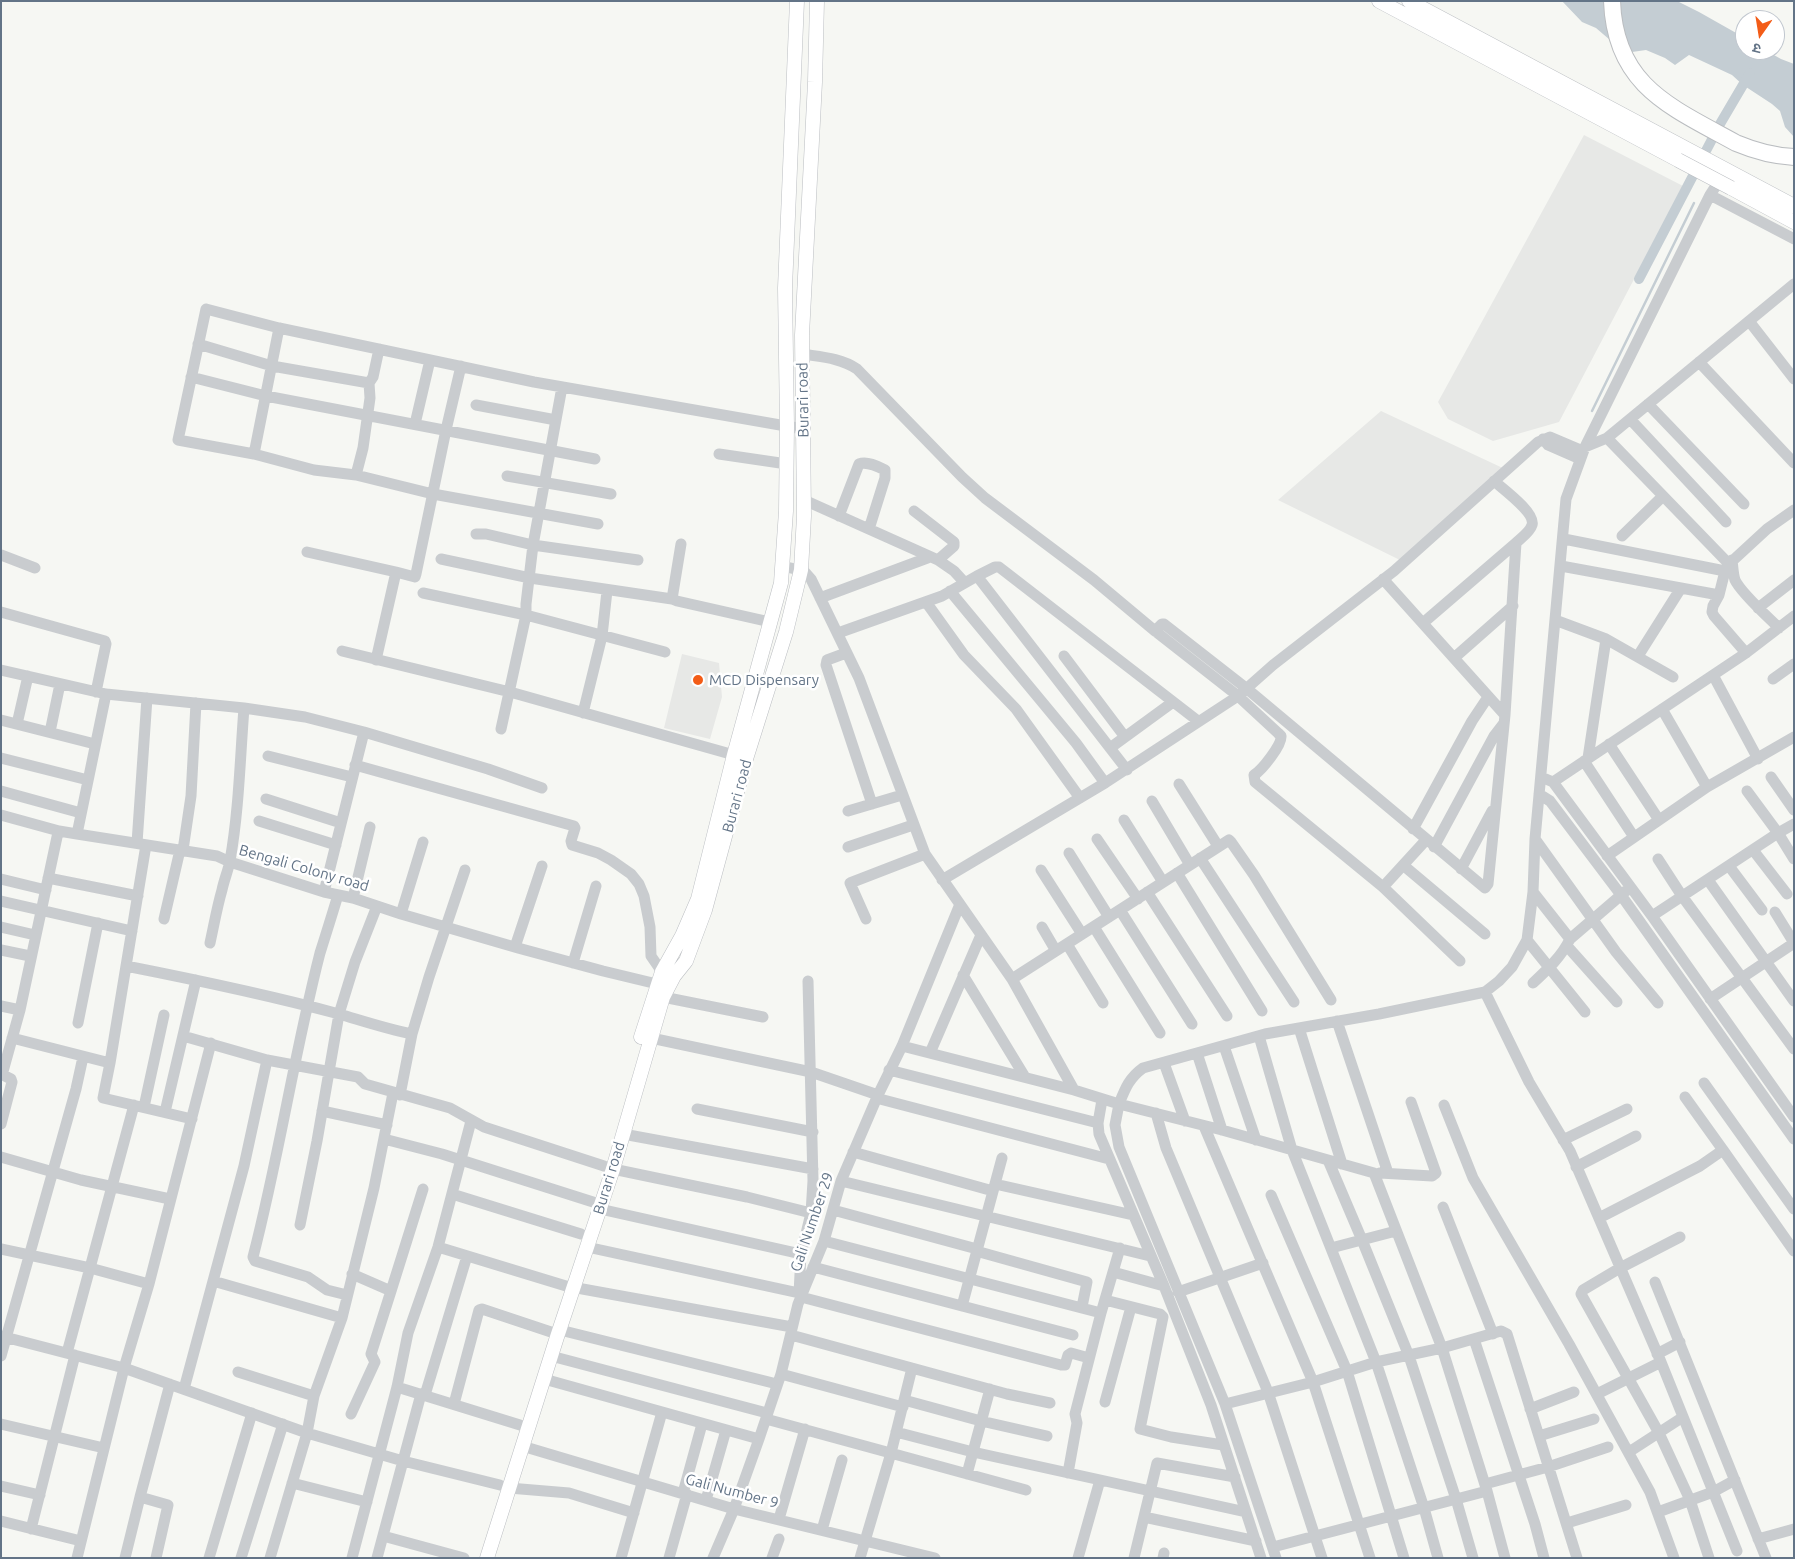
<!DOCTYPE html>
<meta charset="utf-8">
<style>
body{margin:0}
#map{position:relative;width:1795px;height:1559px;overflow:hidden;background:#f6f7f3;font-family:Ubuntu,"Noto Sans Devanagari",sans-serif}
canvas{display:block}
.frame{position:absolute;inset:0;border:2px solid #637487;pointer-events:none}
.north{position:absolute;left:1735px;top:10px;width:50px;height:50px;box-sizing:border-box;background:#fff;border:1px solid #c1c7cf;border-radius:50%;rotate:193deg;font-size:14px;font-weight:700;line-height:20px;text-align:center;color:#637487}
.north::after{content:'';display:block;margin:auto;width:18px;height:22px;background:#f35c17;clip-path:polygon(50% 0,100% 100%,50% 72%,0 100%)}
</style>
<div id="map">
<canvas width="1795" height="1559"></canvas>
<div class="frame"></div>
<div class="north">उ</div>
</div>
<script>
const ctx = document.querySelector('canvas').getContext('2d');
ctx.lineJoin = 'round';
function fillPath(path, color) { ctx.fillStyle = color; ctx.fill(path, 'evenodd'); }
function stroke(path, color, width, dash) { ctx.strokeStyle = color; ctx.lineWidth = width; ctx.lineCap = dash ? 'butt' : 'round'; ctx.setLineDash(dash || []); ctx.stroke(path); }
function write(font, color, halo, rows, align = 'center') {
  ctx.font = font + ' Ubuntu,sans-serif'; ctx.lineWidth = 5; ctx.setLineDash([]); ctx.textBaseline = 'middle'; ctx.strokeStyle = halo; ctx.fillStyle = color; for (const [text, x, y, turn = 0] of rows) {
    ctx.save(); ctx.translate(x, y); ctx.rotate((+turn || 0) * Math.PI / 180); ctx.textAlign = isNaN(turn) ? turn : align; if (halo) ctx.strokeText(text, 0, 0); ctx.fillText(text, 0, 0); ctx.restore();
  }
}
fillPath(new Path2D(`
 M1584,135l99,51 -124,236 -66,19 -45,-22 -10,-17z
 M1381,411l126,59 -103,92 -126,-62z
 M682,654l37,9 3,34 -12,42 -46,-11z`), '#e7e8e6');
fillPath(new Path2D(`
 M1562,1h115l22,11 46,26v12h20l16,9 13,5v73l-9,-10 -5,-16 -8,-7 -29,-19 -11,-10 -43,-20 -14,10 -10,-7 -19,-8 -14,2 -22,-12 -14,-12 -14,-6z`), '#c4cdd3');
stroke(new Path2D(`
 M1592,411l102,-208`), '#c4cdd3', 2.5);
stroke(new Path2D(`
 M1639,279l81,-155 30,-51`), '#c4cdd3', 10);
const major = new Path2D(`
 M1379,1l299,159
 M1409,1l385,205
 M1731,188l63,34
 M641,1037l21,-65 20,-36 16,-37 36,-144 47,-172 5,-72 1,-85 -2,-138 12,-287
 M487,1558l70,-221 56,-168 50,-172 11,-21 12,-15 19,-51 41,-151 40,-127 15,-62 3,-54 -2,-181 13,-253 2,-81`);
const highway = new Path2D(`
 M1612,1c3,85 59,106 124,142 19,8 37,13 58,14`);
stroke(major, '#bbbec2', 15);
stroke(highway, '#babdc0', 18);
stroke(new Path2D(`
 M1710,195l84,44
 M1749,321l45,58
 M198,344l74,22 97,17
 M802,354c19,3 39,4 55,15l105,108 23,21 109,82 61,51 83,65 40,37 3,3c1,9 -19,34 -27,39l1,7 128,105 77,74
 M1699,362l95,101
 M191,377l75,19 329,63
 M562,387l-29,158 -7,59v11l139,37
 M1648,404l96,100
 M476,405l80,15
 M1630,419l96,103
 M415,424l15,-64
 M1607,438l122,126
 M1543,439l5,6 32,14
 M1585,447l22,-9 187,-154
 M254,454l25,-126
 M719,454l68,10
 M356,475l7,-27 7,-50 -1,-15 4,-6 6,-28
 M507,476l104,18
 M1494,481c9,8 42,32 38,44 -2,7 -11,13 -16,18l-11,172
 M804,500l134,60 16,11 11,12
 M914,511l40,31v4l-16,14
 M839,516l20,-52c8,-3 18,2 26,6v8l-16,51
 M598,524l-165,-30 -77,-19 -42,-5 -60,-16 -76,-14 28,-131 73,19 255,54 269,47
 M476,534h10l47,11 105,15
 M1622,536l41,-40
 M1564,539l161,32
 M307,552l89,20 -20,88
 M1,555l34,13
 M441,559l89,19 142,21 5,2 93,21
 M1732,560c1,7 1,14 3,20 6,13 33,37 44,48
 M782,566l22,5 7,8 48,99 66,176 87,125 62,111 45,14 -4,21 4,22 106,257 51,154
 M1561,566l158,29
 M396,572l19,5 1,-3 30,-144 15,-64
 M977,576l150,194
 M950,591l126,152 29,40
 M423,593l103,22 -25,114
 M820,598l110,-41
 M672,599l9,-55
 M926,602l38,53 52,54 64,89
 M1758,608l36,-28
 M1,612l104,29 1,3 -10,48
 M1555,620l51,19 67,38
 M1423,623l93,-80
 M1155,631l7,-7h2l82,64 239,200 3,-4 17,-169 -122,-136
 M838,633l104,-37 35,-20 18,-9h4l199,154
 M342,651l168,41 224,63
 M846,653l-19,7 -1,5 46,139
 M1746,653l-32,-37 -2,-4 1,-6 6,-11 6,-24 4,-7 38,-35 27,-19
 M1064,656l61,81
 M1638,656l43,-68
 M1454,658l59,-52
 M1,670l105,24 138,14 61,9 59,15 124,37 54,19
 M1713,675l45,84
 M1773,679l21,-15
 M106,694l-29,140 140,22 13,6 94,30 29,6 48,16 117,34 85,23 54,13
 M1662,709l45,78
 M583,713l19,-77 5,-45
 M1,720l94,24
 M17,724l11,-48
 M50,732l10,-48
 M1609,744l50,76
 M1110,748l63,-46
 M268,756l84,21
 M1,758l87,22
 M1588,758l18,-119
 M1584,761l50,76
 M355,765l219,61 1,2 -4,13 1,4 26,8 13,7 20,14 8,10 5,12 6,31 1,29 11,16
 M1541,777l12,5 99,134 142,201
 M1771,777l23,33
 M1553,782l193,-129 48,-37
 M1179,784l39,62
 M1,791l80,22
 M1539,794l11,7 71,94 173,244
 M266,799l75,24
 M1152,801l38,64
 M848,811l54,-16
 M1,815l58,16
 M1124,820l39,62
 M259,821l77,24
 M1794,824l-16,9 16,26
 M1413,829l59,-108 16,-24
 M1097,839l41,60
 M1535,839l81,113 42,51
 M137,843l10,-145
 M848,847l65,-22
 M1434,847l60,-111 10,-13
 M183,850l8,-54 5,-93
 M1753,850l34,44
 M1069,853l40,64
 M1607,856l100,-69 87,-50
 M1200,858l94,144
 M1658,859l24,37 112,153
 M1403,865l82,69
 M1729,866l33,44
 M1461,869l31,-58
 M1041,870l41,64
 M1177,873l85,138
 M48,878l90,18
 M1,879l45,11
 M942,880l163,-97 133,-87 35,-31 121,-94 144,-129 12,-5 33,14
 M1708,880l86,121
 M1383,887l43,-47
 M324,892l40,-160
 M1147,892l80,124
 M1533,892l37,47
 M338,895c-6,20 -12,39 -18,58 -26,101 -41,204 -67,304l2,4 53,16 19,13 20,5
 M353,898l17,-71
 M1,901l131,30
 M1120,910l72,114
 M1775,912l19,31
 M401,914l22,-72
 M1652,916l126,-83 -31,-42
 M164,919l16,-69
 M866,919l-16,-36 75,-29
 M1,927l34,8
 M1042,927l14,24
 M1094,927l66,106
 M1527,940l58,72
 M210,943c4,-18 7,-36 12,-53 2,-10 6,-19 8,-29 9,-51 10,-102 14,-153
 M1067,944l36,59
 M1567,946l50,56
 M515,947l27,-81
 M1,950l29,6
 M573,963l23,-77
 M126,966c71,14 143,29 213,48 24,7 48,15 73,20l-12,61
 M963,975l62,102
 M1012,979l217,-139 2,2 23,33 77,125
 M1533,983c14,-13 29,-27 37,-44l57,-49
 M1485,992l44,90 41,69 91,211 76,189
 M663,997l100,20
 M1710,999l84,-56
 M1,1006l19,4 -18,65
 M20,1010l37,-173 2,-6 18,3
 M1337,1021l51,152
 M78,1023l20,-100
 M1299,1028l43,136
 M412,1034l17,-57 36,-107
 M183,1036l84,24 91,17 7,7 85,24 34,19 120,39
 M1259,1036l33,114 84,212 48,146 14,50
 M12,1038l98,25 36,-218
 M651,1038l160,34 67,23
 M902,1046l172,44
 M1224,1046l32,94
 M930,1053l51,-118
 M1197,1053l25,77
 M110,1063l-7,35 89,21
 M1164,1063l21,58
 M889,1070l209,53
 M1,1074l10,5 1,3 -11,42
 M1704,1083l90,126
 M1685,1097l38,53
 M876,1098l233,61
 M1102,1100l-4,23 1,11 65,152 47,119 50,153
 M1444,1105l29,73 96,166 81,148 24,66
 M144,1107l20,-92
 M697,1109l116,23
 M322,1111l65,14
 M165,1112l31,-132
 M1156,1113l10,35 102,244 54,166
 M1204,1126l109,256 57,176
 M623,1134l190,35
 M384,1139l58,15 151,48
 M1563,1140l64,-31
 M853,1152l140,39
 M1,1157l80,23 89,19
 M1328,1160l34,80 47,116 47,143 17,59
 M1576,1167l60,-31
 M613,1169l134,28 64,16
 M1380,1173l52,3 4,-3 -25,-71
 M841,1181l309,75
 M995,1184l138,31
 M452,1194l129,40
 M1271,1195l76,176 57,187
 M1443,1207l50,127
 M600,1209l201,45
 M833,1210l144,39
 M1599,1218l101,-52 23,-16 71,101
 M300,1225l17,-84 22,-127 16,-52 22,-56
 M1680,1237l-60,31 -37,22 -2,4 78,139 31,67 19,58
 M824,1241l277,72 19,-65
 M438,1247l128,39 226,41
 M587,1247l212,46
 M1331,1248l65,-17
 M1,1249l89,19 59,16 -25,84 -47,190
 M976,1251l111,31 -5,25
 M813,1267l260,68
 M1113,1272l51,14
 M352,1274l39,17 32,-102
 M213,1281l129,37
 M1655,1282l111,276
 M149,1284l62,-241
 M1178,1292l85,-29
 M799,1294l2,-40 10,-41 2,-32 -5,-200
 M801,1297l260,68h4l3,-10 3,-2 18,5
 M1105,1300l55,14 3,3 -23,112 31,8 52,8
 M962,1306l40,-148
 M560,1330l217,54
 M791,1335l216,59 43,9
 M1,1336l123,32 183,65 96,28 97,24
 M1474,1339l61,185 9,34
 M67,1353l67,-248
 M1657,1354l23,-12
 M1,1356l75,-267 7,-32
 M551,1356l216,57
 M238,1372l76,24
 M781,1374l122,33
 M544,1379l215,60
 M397,1387l123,38
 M184,1389l60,-223 23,-106
 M1597,1394l64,-32
 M425,1395l42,-139
 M904,1400l77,21 66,15
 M1105,1402l26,-95
 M454,1404l25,-94 3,-1 69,23
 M1225,1404l88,-22 63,-20 66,-14 -68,-175 -152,-43 -103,-26c6,-15 10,-26 24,-36l122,-34 114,-20 106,-22 14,-11 13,-14 15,-27 6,-48 2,-53 31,-340 19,-52 125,-252 11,-17h4
 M1530,1409l44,-17
 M351,1414l24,-52 -4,-8 20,-63
 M766,1419l260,71
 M1,1424l103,24
 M896,1432l77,20 273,60
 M1539,1436l55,-17
 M522,1446l212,63 201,49
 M1629,1452l54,-35
 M1068,1473l9,-50 -2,-9 26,-101
 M967,1474l23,-85
 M292,1483l75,19
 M1485,1484l63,-17 60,-20
 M1,1486l39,9
 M509,1488l60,5 65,20
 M683,1493l19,-69
 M706,1500l20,-70
 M1658,1512l55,-20 22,-12
 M1144,1517l112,24
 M779,1519l26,-90
 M1,1521l80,20
 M1567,1523l59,-18
 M31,1529l44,-174
 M822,1530l20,-70
 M383,1536l81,22
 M1758,1539l36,-10
 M1273,1547l214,-56
 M125,1558l15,-61
 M156,1558l12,-53 -28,-8 30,-113
 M209,1558l43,-145
 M241,1558l42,-134
 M270,1558l37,-125 7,-37 28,-78 32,-130 19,-95
 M352,1558l45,-171 11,-54 30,-86 33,-126
 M377,1558l44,-164
 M621,1558l41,-146
 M669,1558l18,-64
 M713,1558l21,-49 25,-70 22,-65 17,-70 26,-63 17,-60 37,-86 24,-49 58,-142
 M772,1558l7,-19
 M860,1558l31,-105 21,-85
 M1078,1558l22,-78
 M1134,1558l23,-95 78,14
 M1163,1558l1,-5
 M1505,1558l-18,-67 -45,-143 59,-17 6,3 70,224`), '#c9cccf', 11);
stroke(major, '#fff', 14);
stroke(highway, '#fff', 16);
const majorBridge = new Path2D(`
 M1678,160l53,28`);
stroke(majorBridge, '#bbbec2', 15, []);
stroke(majorBridge, '#fff', 14);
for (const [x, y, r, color] of [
 [698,680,6,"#f35c17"]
]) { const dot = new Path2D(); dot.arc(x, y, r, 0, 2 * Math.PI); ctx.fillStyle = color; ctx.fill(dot); stroke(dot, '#fff', 2); }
write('15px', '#637487', '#fff', [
 ["Burari road",803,400,-91],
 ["Burari road",737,796,-75],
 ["Bengali Colony road",304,868,16],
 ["Burari road",609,1178,-73],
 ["Gali Number 29",812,1222,-71],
 ["Gali Number 9",732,1491,15]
]);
write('15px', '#637487', '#fff', [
 ["MCD Dispensary",709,680]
], 'left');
</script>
